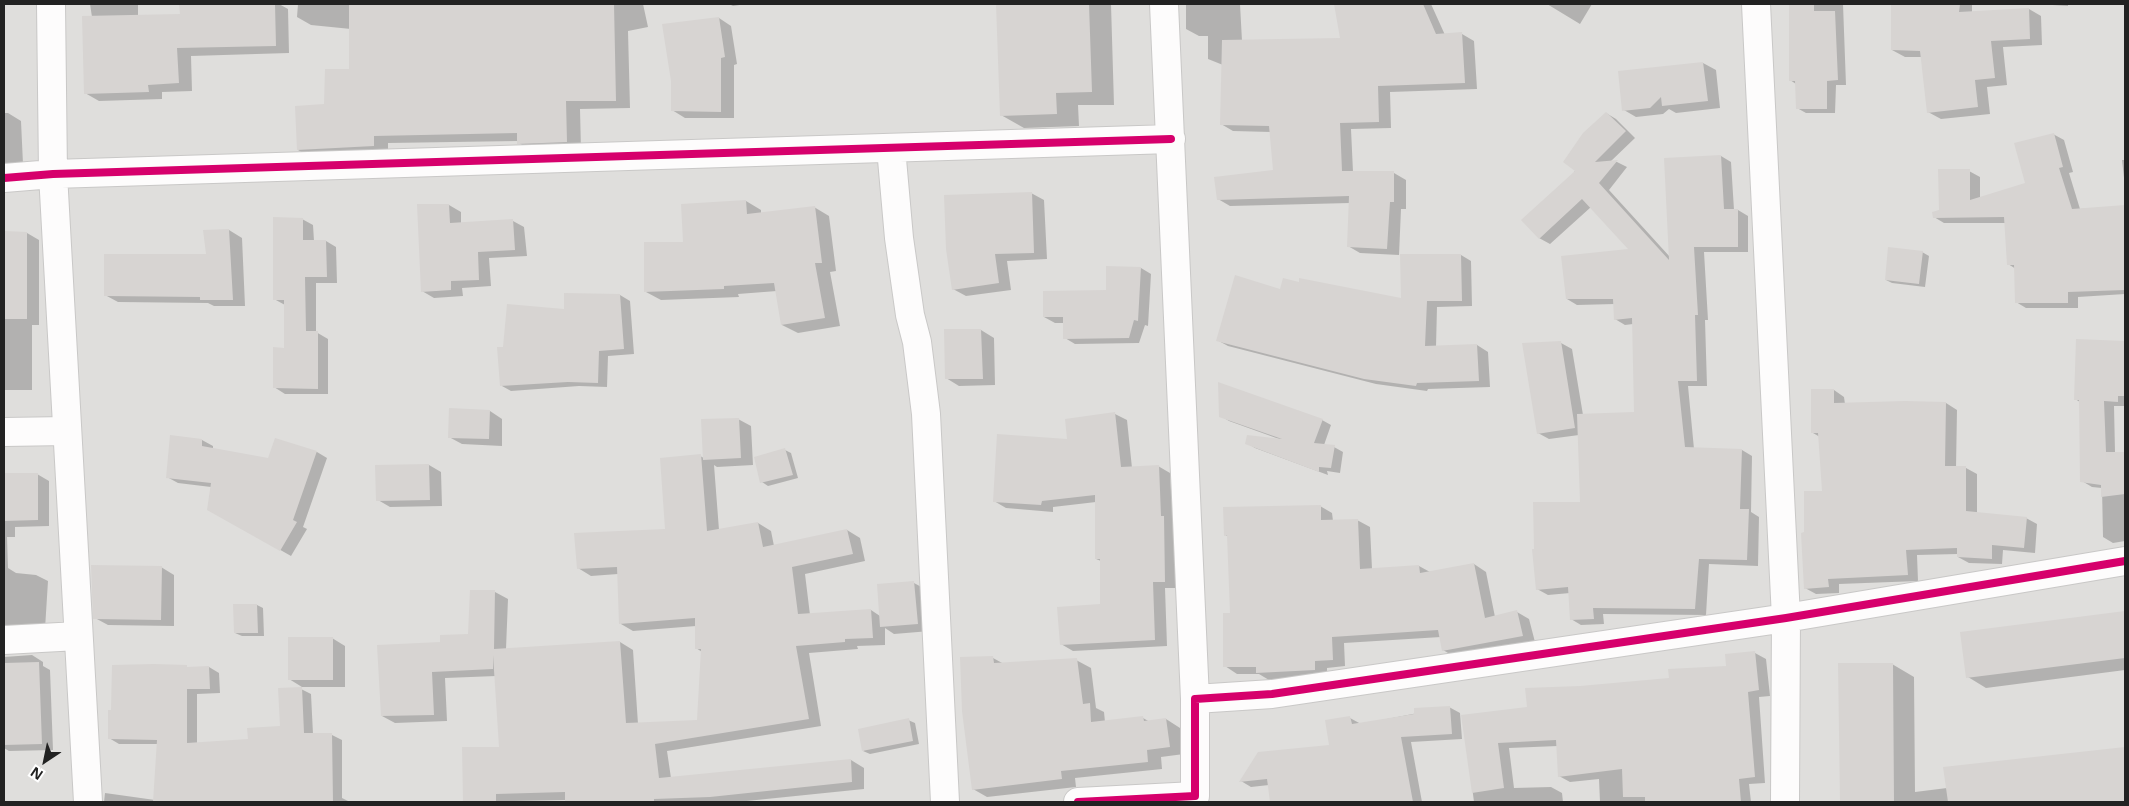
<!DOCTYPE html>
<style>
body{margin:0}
#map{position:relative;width:2129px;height:806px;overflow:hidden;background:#f0eeeb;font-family:"Noto Sans",sans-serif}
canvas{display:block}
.frame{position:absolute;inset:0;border:5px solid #222;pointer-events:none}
.north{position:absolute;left:20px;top:736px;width:50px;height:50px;-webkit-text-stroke:4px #fff;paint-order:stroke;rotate:214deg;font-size:14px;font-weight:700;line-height:20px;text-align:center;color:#222}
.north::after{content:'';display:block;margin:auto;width:18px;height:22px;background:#222;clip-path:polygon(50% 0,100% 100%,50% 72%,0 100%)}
</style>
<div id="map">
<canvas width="2129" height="806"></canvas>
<div class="frame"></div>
<div class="north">N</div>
</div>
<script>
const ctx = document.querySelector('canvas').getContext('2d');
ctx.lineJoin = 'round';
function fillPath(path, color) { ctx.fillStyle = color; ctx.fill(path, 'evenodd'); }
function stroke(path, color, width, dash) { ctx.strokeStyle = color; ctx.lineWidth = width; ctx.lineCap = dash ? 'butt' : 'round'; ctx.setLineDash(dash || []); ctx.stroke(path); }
fillPath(new Path2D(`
 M4,4h2121v798h-2121z`), '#dfdedc');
fillPath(new Path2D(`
 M90,4h48v12l43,-1v-11h98l9,5 1,44 -98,3 1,35 -30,1v7l-63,2 -14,-8 7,-76z
 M298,4h345l5,23 -20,4 2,77 -50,1 1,41 -49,1 -13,-8 -1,-2 -130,2v10l-76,5 -14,-8 27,-44 26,-36v-41l-40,-4 -14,-8z
 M729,4h17l-13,2z
 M998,4h113l3,101h-36l1,21 -55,2 -23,-13z
 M1186,4h54l2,37 99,-2 -6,-35h96l14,31 17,-1 12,7 3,48 -87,3 1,36 -40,1 2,43 41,1 12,7v29h-5l-2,46 -39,-2 -12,-7 2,-43 -120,3 -12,-7 56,-28 -3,-39 -38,-1 -12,-7 2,-59 -15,-6v-23h-9l-13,-7z
 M1547,4h45l-12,20z
 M1790,4h53l3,81h-10l-1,28h-29l-9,-5 -1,-24 -6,-4z
 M1892,4h80v8l57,-3 12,7 1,29 -39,2 4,38 -20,2 3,27 -49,5 -13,-7 -6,-55h-17l-13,-7z
 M2037,4h31v2z
 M719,18l12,8 6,38 -3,1v53h-49l-13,-8z
 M1703,63l13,7 4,38 -44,5 -7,-4 -6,5 -27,3 -12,-7z
 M4,113h4l13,8 2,43 -19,1z
 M1606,113l10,6 19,19 -25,24h7l10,5 -18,23 61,67 51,-101 10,6 3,48h4l10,6v36h-44l4,68h-3l2,66h-19l6,63 48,1 10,6 -1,56 8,5 -1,49 -49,-2 -3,51 -103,-1 1,10 -23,1 -10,-6 -1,-26 -22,2 -11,-6 44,-86 -2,-68 -30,4 -11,-6 23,-90 11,6 11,66 52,-2 -2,-89 -8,1 -10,-6v-15l-38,1 -10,-6 63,-49 -39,-43 -41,37 -11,-6z
 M2053,134l11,6 9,32 -4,1 11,36 45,-3v88l-47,3v11h-52l-10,-6v-33l-8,-5 -2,-41h-62l-10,-6 35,-46 11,6v21l46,-14z
 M2122,160h3v27z
 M1031,193l13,7 3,59 -40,2 4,29 -45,6 -13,-7z
 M746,201l15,9v4l53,-7 15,9 7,55 -6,1 10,54 -42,7 -16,-8 -5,-34 -39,3 1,3 -78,3 -15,-8 39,-49z
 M418,205h31l12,7v11l52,-2 11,6 3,29 -38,2 2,28 -29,2 1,8 -29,2 -12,-7z
 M302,219l11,6 1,16h12l10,6 1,36h-21v49l12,7v55h-43l-11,-7 11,-38v-44l-11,-6z
 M229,230l13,8 3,68h-31l-6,-3 -90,-1 -13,-7 102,-39 -3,-25z
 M4,233h23l12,7v85h-7v65h-28z
 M1922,252l7,4 -4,31 -33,-4 -6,-3z
 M1461,255l10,6 1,45 -35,1 -1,40 41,-2 11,7 2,35 -62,2 -1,2 -51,-7 -148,-38 -11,-6 64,-50 20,-7 101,17z
 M1141,268l10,6 -3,52 -3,-1 -6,18 -64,1 -10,-6v-15h-10l-11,-6 63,-26z
 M620,295l10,6 4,53 -26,2 -1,31 -28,-1 -68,5 -9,-5 3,-38z
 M981,330l13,8 1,47 -36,1 -13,-8z
 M2077,343l48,1v62h-11l1,46 10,2v87l-12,2 -10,-6 -1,-49 -10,-1 -10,-6 -2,-79 -5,-3z
 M1834,390l10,7 1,7 101,-1 11,7 -1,58h10l11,6v39l49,5 11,6 -2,29 -32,-3 -1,14 -33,-1 -11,-6v-3l-41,1 1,26 -79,3v9l-23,1 -11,-6v-54l18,-42 -3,-55 -7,-4z
 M490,411l12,8v27l-40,-2 -13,-7z
 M1115,414l12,6 5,48 26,-2 12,7 3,49 2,2 1,64h-11l2,58 -94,5 -12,-7 40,-38v-45l-5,-2v-57l-43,5v5l-47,-4 -12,-7 74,-60z
 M1221,416l101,4 9,5 -7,20 10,2 9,5 -3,21 -13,-2 1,4 -73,-27 -8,-5 32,-4 -50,-18z
 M738,419l13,7 2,39 -36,2 -3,-2 5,65 39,-7 13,8 3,15 73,-16 13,8 5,23 -60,13 5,41 61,-5 9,6 34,-33 13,7 3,41 -36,3 -9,-6v17l-28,1 1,3 -49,4 12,73 -154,25 4,27 180,-18 13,8v21l-127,13h-170l-1,-2 -102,2 -1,-54h38l-5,-72 -51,2 2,43 -52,2 -13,-7 59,-72 29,-8 25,-44 13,7 -2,50 114,-7 13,8 5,74 61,-3 3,-69 -6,-4v-22l-63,5 -12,-7 -3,-50 -27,2 -13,-8 88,-38 34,-74 4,2z
 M171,437l31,3 11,6v3l56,10 48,-7 10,6 -24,69 4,2 -16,27 -83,-47 3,-22 -33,-4 -11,-6z
 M785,450l6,3 7,25 -30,8 -6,-4z
 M429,465l12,7 1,34 -52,1 -12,-7 -1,-33z
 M37,474l12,7v45l-34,1v10h-8l1,31 8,5 20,2 12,6 -3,48 -41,8v-162z
 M1320,506l12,7 1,8 24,-1 13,7 2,42 47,-3 11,6 44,-8 12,8 9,45 22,-5 12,7 6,23 -80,15 -12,-7 -2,-13 -97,6 1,23 -18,2v8l-58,4 -10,-6h-22l-12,-8 6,-52 -3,-78 -3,-1z
 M161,567l13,8v51l-66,-1 -13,-7z
 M257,605l6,3 1,28h-22l-7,-3z
 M2125,612v58l-139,18 -18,-11 -6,-44z
 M332,638l13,8v41h-43l-13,-8z
 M1755,653l11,6 4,37 -11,1 6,86 -16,1 2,18h-151l-1,-23 -29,3 -11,-6 -1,-30 -49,2 5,40 37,-1 11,6 1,9h-89l-11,-86 66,-8 51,-21 90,-8 57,-12 -1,-12z
 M32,655l11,7v4l7,4 3,80 -44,1 -5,-3v-91z
 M993,658l11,6 72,-4 15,8 5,40 8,4 1,10 38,-4 7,4 16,-3 14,9 4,26 -23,3 1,12 -87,9 1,9 -89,10 -14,-8z
 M1892,664l22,13 1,115 32,-4 -3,-20 181,-19v53h-284l-2,-137z
 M209,667l10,6 1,20 -23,1v50l52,-4 32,-13 20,-38 10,5 2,40 19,1 10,5v58l8,4h-246l1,-9 50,7 3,-56h-39l-10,-6z
 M1449,707l11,6 2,26 -51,3 11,60h-151l-2,-17 -18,2 -10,-6 90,-35 19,-28 11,6z
 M908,720l7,3 4,21 -49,10 -7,-3z`), '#0003');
fillPath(new Path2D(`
 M179,4h96l1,42 -99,2 2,35 -31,2 1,7 -65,2 -2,-78 98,-2z
 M349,4h265l2,97h-50l1,41 -50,2v-11l-143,3v10l-77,4 -2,-44 29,-2 1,-35h24z
 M996,4h93l3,88 -36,1 1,21 -57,2z
 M1334,4h89l13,30 26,-2 3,51 -87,3 1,36 -39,1 2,48h52v31h-4l-3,47 -40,-2 2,-51 -132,4 -3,-23 59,-7 -4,-44 -49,-1 2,-85 118,-2z
 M1789,4h25v7h21l3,69 -11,1v28h-31l-1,-28h-6z
 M1891,4h69l-1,8 70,-4 1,31 -39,2 4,37 -20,2 3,27 -51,6 -7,-62 -29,-1z
 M719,17l6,40 -4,1v54l-50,-1v-30l-9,-57z
 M1703,62l5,39 -46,5 -1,-9 -11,11 -28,3 -4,-40z
 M1606,112l20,19 -31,31 23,-2 -19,23 70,77 -5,-102 57,-3 3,54h14v38h-44l4,68h-3l2,66h-19l7,66 57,2 -2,60h9l-2,51 -48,-1 -4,50 -102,-1 1,11 -24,1 -2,-33 -32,3 -4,-41h2l-1,-47h47l-3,-88 57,-2 -2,-94 -18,2 -1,-21h-47l-5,-43 67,-7 -46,-50 -43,40 -18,-19 54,-49 -12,-9 20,-29z
 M2054,133l9,34 -4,1 13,41 53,-4v85l-57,2v11h-53l-1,-38h-7l-3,-48 -71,1 -1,-6 7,-2 -1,-41h32v31l55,-17 -11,-40z
 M1032,192l2,61 -39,1 4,29 -47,7 -6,-41 -2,-54z
 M746,200l1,14 68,-8 7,57h-7l10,55 -44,7 -7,-42 -50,3v3l-80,3v-50h39l-2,-38z
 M417,204h32l1,19 63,-4 2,31 -37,2 1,28 -28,1v9l-30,2z
 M273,217l30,1v22h23l1,37h-22l1,54h12v58l-45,-1v-41l11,1v-48h-11z
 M229,229l4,71h-33v-3l-96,-1v-42h102l-3,-24z
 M4,231l23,1v87h-23z
 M1888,247l35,4 -4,33 -34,-4z
 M1400,254h61l1,47h-35l-2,45 52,-2 2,37 -62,2 -1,3 -52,-7 -148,-38 19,-66 45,14 3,-11 16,4v-4l102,20z
 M1106,266l35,1 -3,54 -4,-1 -5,18 -66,1v-22h-20v-26l63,-1z
 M564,293l56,1 4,55 -25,2 -1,32 -30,-1 -68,4 -3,-39h6l4,-43 57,5z
 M944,329h37l2,50h-38z
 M2076,339l49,2v55h-7v6l-14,-1 2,51h19v42l-24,3v-12l-21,-3 -1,-82h-5z
 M1561,341l14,87 -38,6 -15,-91z
 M1218,382l105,37 -9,24 21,2 -4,23 -12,-1v5l-74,-28 2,-9 35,4 -63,-22z
 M1811,389h23v14l71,-2 41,1 -1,64h21v45l61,6 -3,31 -32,-3v14l-35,-2v-9l-51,2 2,25 -80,4 1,8 -25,2 -3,-56 3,-1v-41h18l-4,-58h-7z
 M449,408l41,2 -1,29 -41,-1z
 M1115,412l6,55 38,-2 2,51h3l1,66h-12l2,58 -95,5 -3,-38 43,-3v-45h-5v-64l-53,6 -1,4 -48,-3 4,-68 70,5 -2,-20z
 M739,418l2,40 -38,2 -2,-41z
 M170,435l32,4v7l66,12 7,-20 42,13 -24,69 4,2 -17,29 -73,-41 4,-27 -45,-5z
 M785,448l8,27 -33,8 -6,-26z
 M701,454l6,77 51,-9 5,25 84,-18 6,25 -61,13 6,47 73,-5 2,29 -28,1v3l-49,4 13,73 -154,25 4,34 192,-19 1,23 -142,15 -56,2v3h-89v-10l-69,2v8h-33l-1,-55h37l-6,-92v14l-61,3 2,43 -53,1 -4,-71 63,-3v-7l28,-1 2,-44h25l-1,59 126,-8 6,82 71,-3 4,-71h-6v-31l-76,6 -2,-57 -40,2 -3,-36 91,-4 -5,-71z
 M429,464l1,36 -54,1 -1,-36z
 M4,473h34v47l-34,1z
 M1321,505v15l37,-1 2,50 59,-4 1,8 54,-10 11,55 32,-8 6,26 -81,15 -4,-21 -106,7 1,23 -18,1v9l-59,3v-6h-33v-54h7l-3,-78 -3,1 -1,-29z
 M91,565l71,1 -1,54 -68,-1z
 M914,581l4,43 -38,3 -3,-43z
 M233,604h24l1,29h-24z
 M2125,611v47l-159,20 -6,-46z
 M288,637h45v43h-45z
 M1755,651l4,39 -11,2 7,85 -16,2 2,23h-96v-5h-22l-1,-28 -64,8 -2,-37 -58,3 6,45 -32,5 -11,-78 66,-8 -2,-19 55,-2 89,-8 -1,-9 58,-3 -1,-12z
 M993,656l1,7 83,-5 6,46 7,-1 1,19 52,-6 1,5 22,-3 4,29 -23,3 1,12 -87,9 1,8 -90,11 -10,-79 -2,-54z
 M39,662l3,82 -38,1v-82z
 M1838,663h55l1,139h-54z
 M154,664l33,1v2l22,-1 1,23h-23v54l61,-4 -1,-11 33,-2 -2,-38 24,-1 2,46h28l1,69h-180l4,-62 -49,-1v-29h3l1,-45z
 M1450,706l2,28 -51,3 12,65h-143l-3,-23 -28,3 19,-30 71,-7 -4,-25 25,-4 2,8 62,-10v-6z
 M909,718l4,23 -51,10 -4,-22z
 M2125,747v55h-177l-5,-35z`), '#d7d4d2');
const minor = new Path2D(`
 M51,4l2,170 35,628
 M1164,4l31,695
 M1756,4l30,614 -1,184
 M891,148l8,90 11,77 7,27 9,72 19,388
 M4,178l49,-4 1118,-35
 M4,432l63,-1
 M4,640l74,-4
 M1078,802l117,-6v-97l77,-5 514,-76 339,-57`);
stroke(minor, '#c9c8c7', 30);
stroke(minor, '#fdfcfc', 28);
stroke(new Path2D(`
 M4,178l49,-4 1118,-35
 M1078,802l117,-6v-97l77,-5 514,-76 339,-57`), '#d6006c', 8);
</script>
